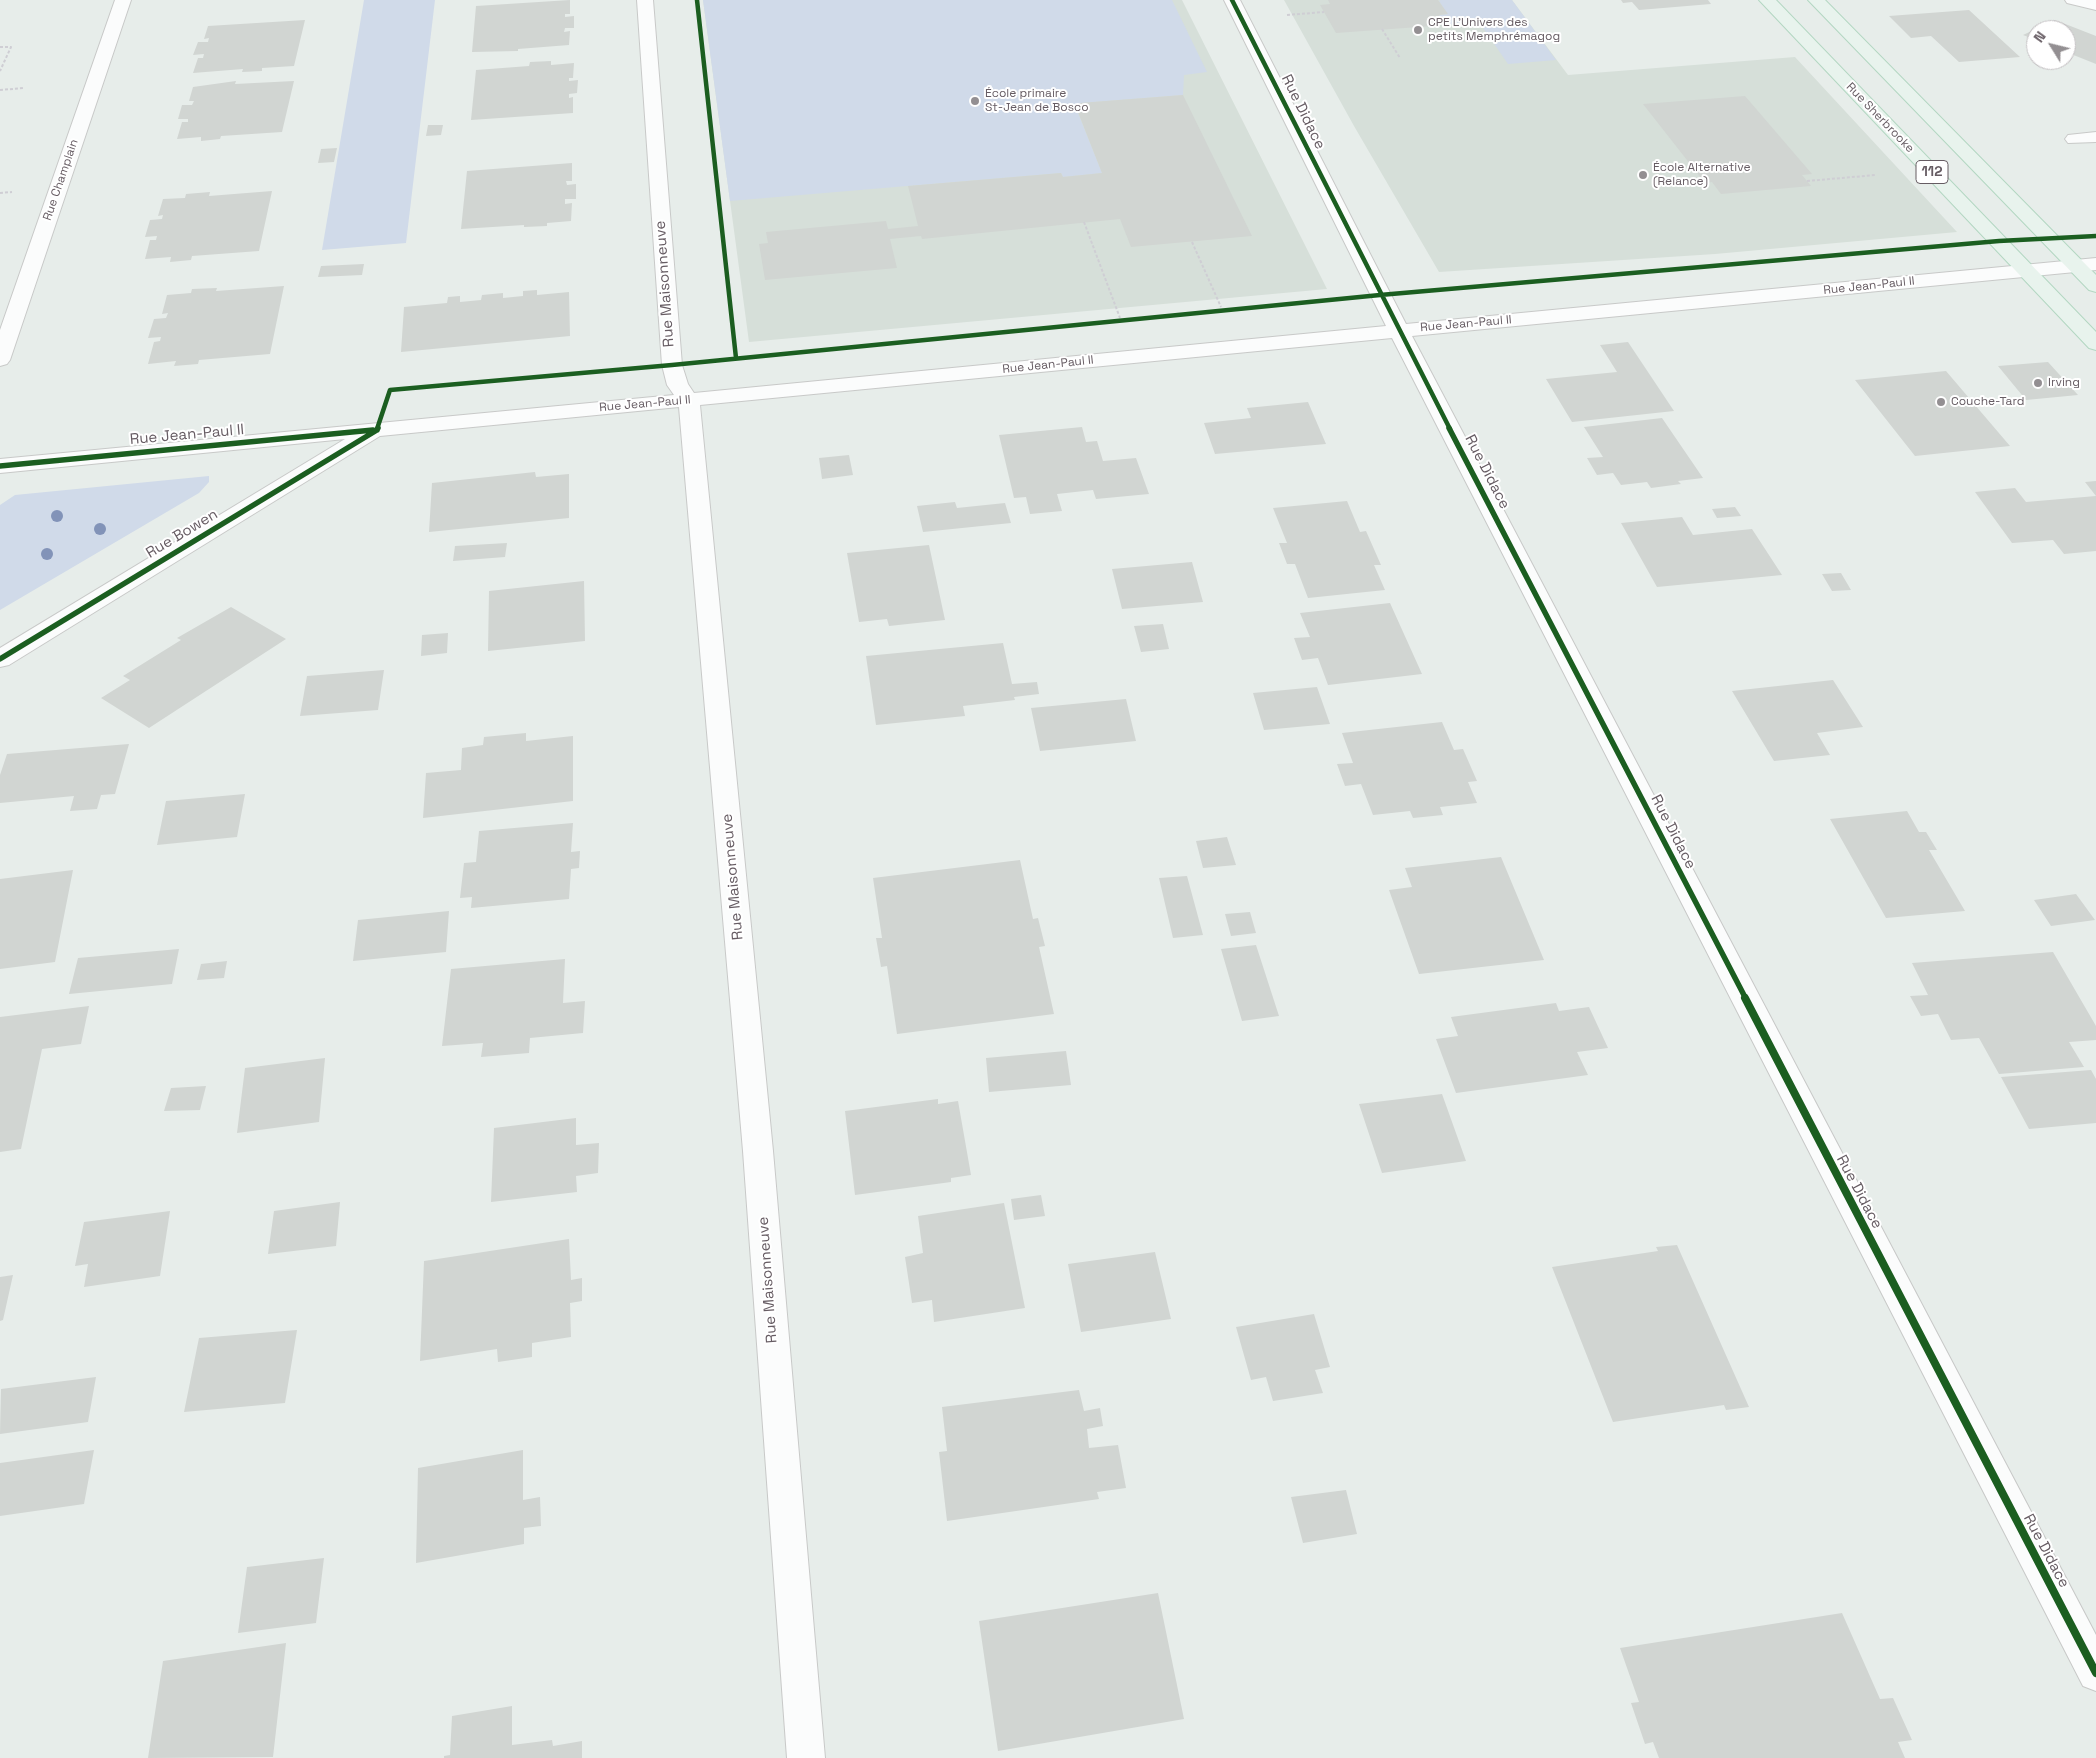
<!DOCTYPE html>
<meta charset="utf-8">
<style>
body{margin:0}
#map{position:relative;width:2096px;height:1758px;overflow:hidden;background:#e7edea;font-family:"Space Grotesk",sans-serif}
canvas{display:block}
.north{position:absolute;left:2026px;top:20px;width:50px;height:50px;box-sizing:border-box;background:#fff;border:1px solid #c2bec1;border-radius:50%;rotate:306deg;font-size:14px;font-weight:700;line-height:20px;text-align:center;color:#665c63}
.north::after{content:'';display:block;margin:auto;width:18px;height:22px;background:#938f92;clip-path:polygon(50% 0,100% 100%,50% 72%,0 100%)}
</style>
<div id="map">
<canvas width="2096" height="1758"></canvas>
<div class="north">N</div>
</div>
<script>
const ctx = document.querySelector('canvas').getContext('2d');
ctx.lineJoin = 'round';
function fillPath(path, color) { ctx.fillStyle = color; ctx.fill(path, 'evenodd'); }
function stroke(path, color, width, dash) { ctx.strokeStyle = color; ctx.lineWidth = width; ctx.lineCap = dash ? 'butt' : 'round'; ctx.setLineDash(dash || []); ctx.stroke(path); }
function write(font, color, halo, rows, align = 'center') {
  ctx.font = font + ' "Space Grotesk",sans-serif'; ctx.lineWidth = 4; ctx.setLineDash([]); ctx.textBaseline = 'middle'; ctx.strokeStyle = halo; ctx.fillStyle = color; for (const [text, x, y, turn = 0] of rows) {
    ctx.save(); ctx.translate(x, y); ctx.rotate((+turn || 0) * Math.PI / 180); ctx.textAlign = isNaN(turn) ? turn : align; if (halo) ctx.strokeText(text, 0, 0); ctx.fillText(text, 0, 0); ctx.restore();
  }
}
fillPath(new Path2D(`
 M703,0h479l145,289 -578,53z
 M1284,0h228l56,75 227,-18 162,175 -242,22 -276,18 -85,-146z`), '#d6dfd9');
fillPath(new Path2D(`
 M364,0h71l-29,243 -84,7z
 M703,0h469l35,72 -23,3 -1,20 -102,8 3,9 -6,1 24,60 -39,4 -2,-4 -331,28z
 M1512,0l44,60 -48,4 -29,-42 -33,3 -7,-10 8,-1 -8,-13 2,-1z
 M209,476v6l-10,11 -199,117v-105l15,-10z`), '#d0dae9');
fillPath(new Path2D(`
 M570,0v14h-5v3l9,-1v12h-9l-1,4 6,-1 -1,14 -51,4v2l-46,1 4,-46z
 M1328,0h110l10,14 -9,1 7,10 -110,8 -16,-28 10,-1z
 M1621,0h87l3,4 -72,6 -7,-8 -9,1z
 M1969,10l51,47 -61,5 -28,-26 -20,2 -22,-22z
 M305,20l-11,46 -32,2v3l-20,1 1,-3 -50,4 5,-15h5l1,-4 -11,1 5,-13h10l1,-4 -5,1 4,-13z
 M2055,20l41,16v28l-30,-12v-22h-30v10l-13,-5z
 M551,61v4l23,-2 -1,15h-4v3l9,-1 -1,13 -8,1v4l4,-1v16l-102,7 5,-50 53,-4 1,-4z
 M236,81l-1,3 59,-3 -12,51 -61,4 -1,3 -19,2v-4l-24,2 5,-17h6v-3h-10l4,-14h10l2,-4h-5l4,-14z
 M1183,95l69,141 -121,11 -11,-28 -198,20 -1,-3 -31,3 7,29 -132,12 -6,-36 9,-1 -2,-11 120,-11 2,8 30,-3 -10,-40 153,-13 2,4 39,-4 -24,-61h6l-4,-9z
 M1745,96l67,78 -10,1 9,11 -90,8 -9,-12 -7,1 -62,-79z
 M428,125h15l-2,10 -15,1z
 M337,148l-3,14 -16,1 3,-14z
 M572,163v18h-6l1,4 9,-1v15h-11v5l7,-1 -1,18 -24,2v3l-23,1v-2l-63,4 6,-58z
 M272,191l-13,60 -67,5 -1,4 -21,2 1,-5 -26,2 5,-19h6l1,-4 -12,1 5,-17 12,-1 1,-4 -5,1 5,-17 22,-1 1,-4 24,-2 -1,4z
 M364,264l-2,11 -44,2 3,-11z
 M284,286l-14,68 -71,6 -1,4 -24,2 2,-5 -28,3 6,-22 6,-1 1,-4 -13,1 6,-19 12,-1 2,-5 -6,1 5,-19 24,-2 1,-4 25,-1 -1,3z
 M537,290v5l32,-3 1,44 -169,16 3,-45 43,-4 1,-6 12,-1v6l21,-2 1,-5 21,-2v5l20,-2v-5z
 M1628,342l46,69 -102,11 -26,-43 71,-7 -17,-27z
 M2048,362l30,33 -52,5 -28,-34z
 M1946,371l64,75 -95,10 -60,-76z
 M1308,402l18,42 -111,10 -11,-31 47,-5 -4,-10z
 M1662,418l41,60 -25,3 3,3 -30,4 -4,-6 -26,3 -8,-12 -16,2 -10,-17 16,-1 -19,-30z
 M1082,427l4,15 11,-1 6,20 33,-3 13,36 -53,5 -3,-9 -36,4 5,17 -32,3 -4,-17 -12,1 -15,-63z
 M849,455l4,20 -31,4 -3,-21z
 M535,472l1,5 33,-3v44l-140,14 3,-49z
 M2096,481v15l-11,-14z
 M2015,488l11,14 70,-6v55l-32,3 -11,-14 -41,3 -37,-51z
 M1347,501l13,31 6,-1 15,34h-7l11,25 -77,8 -13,-34h-8l-8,-21h8l-14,-35z
 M955,502l2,6 48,-5 6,20 -88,9 -6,-26z
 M1735,507l6,9 -24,2 -5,-9z
 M1682,517l11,18 59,-6 30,46 -125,12 -36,-64z
 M507,543l-2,14 -52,4 2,-15z
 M929,545l16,75 -56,6 -2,-7 -28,3 -12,-69z
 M1192,562l11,40 -81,7 -10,-40z
 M1841,573l10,17 -19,1 -10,-17z
 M584,581l1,60 -97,10 1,-60z
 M1390,603l32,71 -94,11 -10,-27 -16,2 -8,-22 16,-1 -10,-24z
 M231,607l55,32 -137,89 -48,-30 29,-18 -7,-4 58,-36 -4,-2z
 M1163,624l6,25 -28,3 -7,-26z
 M448,633l-1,20 -26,3 1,-21z
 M1003,643l9,41 25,-2 2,12 -25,3 1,3 -52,6 2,10 -89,9 -10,-69z
 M384,670l-6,40 -78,6 7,-40z
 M1833,680l30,47 -46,6 13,22 -56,6 -42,-70z
 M1317,687l13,37 -66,6 -11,-37z
 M1126,699l10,42 -96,10 -9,-43z
 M1442,722l12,28 9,-1 14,32 -9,1 9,21 -37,4 3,8 -30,3 -3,-7 -37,4 -12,-31 -16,2 -8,-22 16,-1 -11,-30z
 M526,733v8l47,-5v65l-150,17 3,-45 35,-3 1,-22 21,-3 1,-8z
 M129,744l-14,50 -14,1 -4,14 -27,2 4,-15 -74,7v-28l7,-21z
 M245,794l-8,43 -80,8 9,-44z
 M1907,811l12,21h7l11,18h-8l36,61 -79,7 -56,-99z
 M573,823l-2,29 9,-1 -1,17 -8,1 -2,30 -98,9 1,-11 -12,1 4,-35 12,-1 3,-31z
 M1227,837l9,28 -33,3 -7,-27z
 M1501,857l43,103 -125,14 -30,-84 23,-3 -7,-19z
 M1020,860l13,59 5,-1 7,28 -6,1 15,67 -157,20 -10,-68 -6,1 -5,-29h6l-9,-60z
 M73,870l-18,92 -55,7v-90z
 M1187,876l16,59 -30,3 -14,-60z
 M2076,894l19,26 -44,6 -17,-26z
 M449,911l-3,41 -93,9 5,-41z
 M1250,912l6,21 -25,3 -6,-22z
 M1256,945l23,71 -37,5 -21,-72z
 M179,949l-7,35 -103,10 9,-36z
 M2053,952l43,74v14l-27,2 15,25 -85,7 -20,-36 -28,2 -13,-26 -17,2 -11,-20 18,-1 -16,-32z
 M565,959l-2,44 22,-2 -2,32 -53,5 -1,15 -48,4 2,-14 -41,3 9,-77z
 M227,961l-3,17 -27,2 4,-16z
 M1556,1003l3,8 30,-4 19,41 -31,4 11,23 -132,18 -20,-54 22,-3 -7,-19z
 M89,1006l-8,38 -39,5 -21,100 -21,3v-135z
 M1066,1051l5,34 -82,7 -3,-34z
 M325,1058l-6,64 -82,11 8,-65z
 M2091,1070l5,9v44l-67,6 -28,-52z
 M206,1086l-6,24 -36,1 7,-23z
 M1442,1094l24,67 -84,12 -23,-69z
 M938,1099v5l20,-3 13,74 -20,3v4l-96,13 -10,-84z
 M576,1118v27l23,-2 -1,30 -22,3 1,16 -86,10 3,-74z
 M1041,1195l4,21 -31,4 -3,-21z
 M340,1202l-4,44 -68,8 6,-43z
 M1004,1203l21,105 -91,14 -2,-22 -20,3 -7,-46 18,-4 -5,-37z
 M170,1211l-10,65 -76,11 4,-23 -13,2 9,-44z
 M569,1239l2,41 11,-2v23l-12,2 1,34 -39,6v14l-34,5 -1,-13 -77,12 4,-100z
 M1677,1245l72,162 -23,3 -2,-5 -111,17 -61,-155 106,-16 -2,-4z
 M1155,1252l16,67 -90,13 -13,-68z
 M13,1275l-10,45 -3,1v-44z
 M1314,1314l16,53 -15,3 8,23 -50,8 -7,-24 -15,3 -15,-53z
 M297,1330l-12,73 -101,9 15,-74z
 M96,1377l-8,45 -88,12 1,-45z
 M1079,1390l5,21 16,-3 3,18 -16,3 2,19 29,-3 8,43 -29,4 2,7 -152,22 -8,-69 8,-1 -5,-44z
 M94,1450l-10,54 -84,12v-53z
 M523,1450v50l17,-3 1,29 -17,2v16l-108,19 2,-95z
 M1346,1490l11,44 -54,9 -12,-46z
 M324,1558l-8,65 -78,10 9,-66z
 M1158,1593l26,126 -186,32 -19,-130z
 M1842,1613l38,86 13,-1 19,42 -14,2 7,16h-246l-6,-16 -8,2 -14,-41 8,-1 -19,-54z
 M286,1643l-13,114 -125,1 15,-97z
 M512,1706v39l40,-5 1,6 29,-5v17h-138v-2l6,-1 2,-39z`), '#d1d5d2');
const minor = new Path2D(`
 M115,0h16l-121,360 -3,4 -7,2v-36z
 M637,0h16l29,365 6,19 6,9 692,-67 -162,-326h16l166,324 690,-66v12l-684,66 684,1299v56l-13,-5 -691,-1348 -692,67 73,746 52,607h-38l-44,-607 -64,-744 -299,29 -371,229 -9,2v-19l345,-209 -345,34v-14l674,-64 -7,-10 -5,-20z
 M2065,0h31v10l-29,-7z
 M2096,132v10l-28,1 -3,-4 3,-4z`);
const major = new Path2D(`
 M1759,0h17l320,332v18l-7,-2z
 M1808,0h17l271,275v17l-7,-2z`);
stroke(minor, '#c8c9c8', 2);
stroke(major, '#b3d7c2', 2);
stroke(new Path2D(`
 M1287,15l37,-3
 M1382,29l18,29
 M0,47h11l-11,24
 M0,90l24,-2
 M1807,181l69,-6
 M0,193l12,-1
 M1084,222l36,96
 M1192,242l29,65`), '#cfced4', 2, [3, 2]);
fillPath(minor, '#fbfcfc');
fillPath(major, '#e8f3ed');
stroke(new Path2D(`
 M697,0l39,358
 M1232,0l218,429
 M377,429l13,-39 282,-25 708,-70 619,-54 97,-5`), '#1b5e20', 4.5);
stroke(new Path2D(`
 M1449,428l297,571
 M377,430l1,-2
 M0,466l373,-36
 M0,659l377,-229`), '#1b5e20', 5.5);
stroke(new Path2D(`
 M1745,998l351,675`), '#1b5e20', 8);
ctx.fillStyle = '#8293b8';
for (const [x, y] of [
 [57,516],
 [100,529],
 [47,554]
]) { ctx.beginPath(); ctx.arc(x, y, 6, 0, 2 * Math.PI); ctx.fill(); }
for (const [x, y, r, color] of [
 [1418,30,5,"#938f92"],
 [975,101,5,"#938f92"],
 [1643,175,5,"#938f92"],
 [2038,383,5,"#938f92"],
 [1941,402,5,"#938f92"]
]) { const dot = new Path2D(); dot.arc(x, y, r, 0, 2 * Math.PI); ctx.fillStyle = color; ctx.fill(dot); stroke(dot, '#fff', 2); }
write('12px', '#665c63', '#fff', [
 ["CPE L’Univers des",1428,23],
 ["petits Memphrémagog",1428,37],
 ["École primaire",985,94],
 ["St-Jean de Bosco",985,108],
 ["École Alternative",1653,168],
 ["(Relance)",1653,182],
 ["Irving",2048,383],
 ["Couche-Tard",1951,402]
], 'left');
write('12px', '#665c63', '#fff', [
 ["Rue Sherbrooke",1880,118,46],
 ["Rue Champlain",61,180,-71],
 ["Rue Jean-Paul II",1869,286,-6],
 ["Rue Jean-Paul II",1466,324,-5],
 ["Rue Jean-Paul II",1048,365,-6],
 ["Rue Jean-Paul II",645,404,-5]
]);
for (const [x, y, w] of [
 [1932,172,32]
]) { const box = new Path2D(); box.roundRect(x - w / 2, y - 11.5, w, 23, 4); ctx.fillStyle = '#fff'; ctx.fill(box); stroke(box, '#665c63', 1); }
write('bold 14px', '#665c63', null, [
 ["112",1932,172]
]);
write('15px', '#665c63', '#fff', [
 ["Rue Didace",1303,112,64],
 ["Rue Maisonneuve",665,284,-94],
 ["Rue Jean-Paul II",187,435,-5],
 ["Rue Didace",1487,472,63],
 ["Rue Bowen",182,534,-31],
 ["Rue Didace",1673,832,63],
 ["Rue Maisonneuve",733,877,-95],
 ["Rue Didace",1859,1192,62],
 ["Rue Maisonneuve",768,1280,-94],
 ["Rue Didace",2046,1551,62]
]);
</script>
